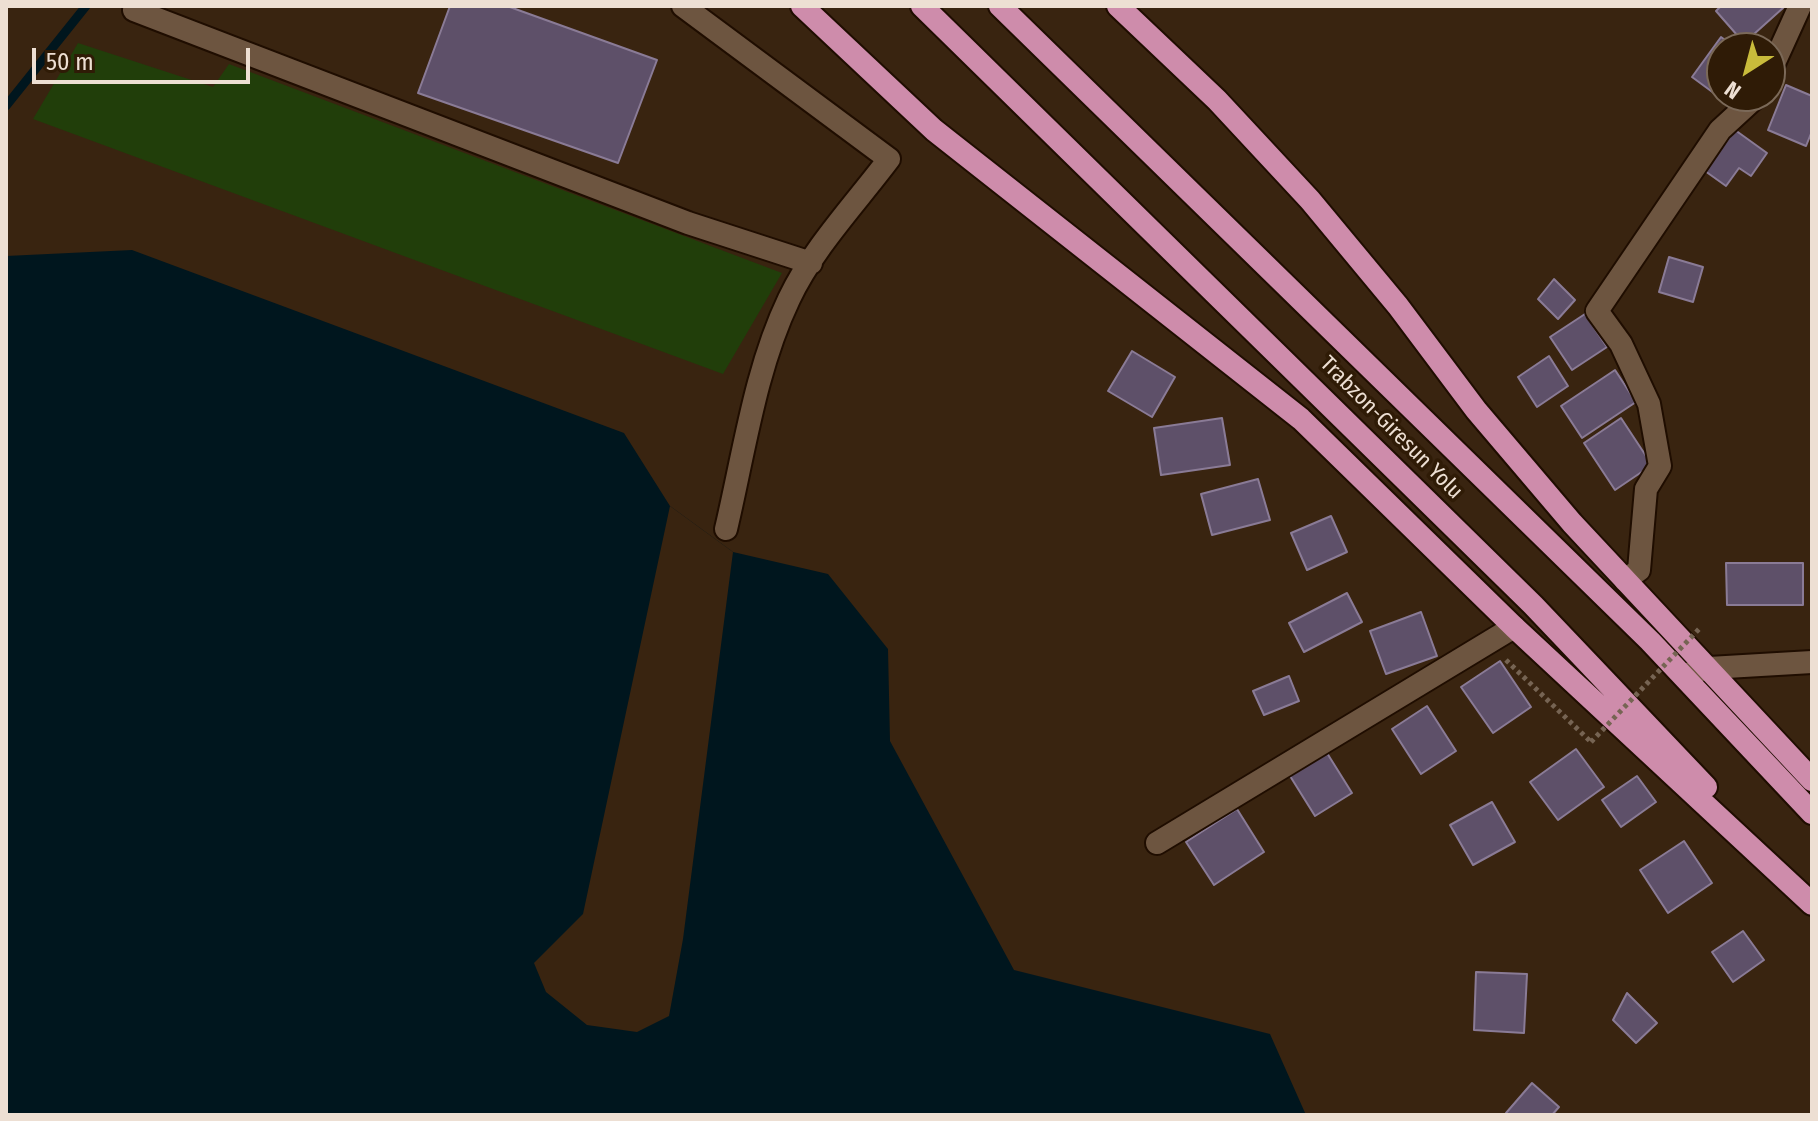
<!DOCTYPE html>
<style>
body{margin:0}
#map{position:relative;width:1818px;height:1121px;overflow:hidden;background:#392410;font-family:"Fira Sans Condensed",sans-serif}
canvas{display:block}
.frame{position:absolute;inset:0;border:8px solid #eddfd3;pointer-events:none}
.north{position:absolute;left:1706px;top:32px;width:80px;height:80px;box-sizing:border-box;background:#2f1b06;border:2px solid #7b6958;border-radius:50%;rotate:216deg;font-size:22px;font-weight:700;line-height:32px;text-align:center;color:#eddfd3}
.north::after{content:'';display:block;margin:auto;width:28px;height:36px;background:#c9bb3b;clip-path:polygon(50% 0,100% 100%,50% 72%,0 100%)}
.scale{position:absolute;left:32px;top:48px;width:218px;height:36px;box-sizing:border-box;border:4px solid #eddfd3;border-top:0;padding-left:10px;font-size:24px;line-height:28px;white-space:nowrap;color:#eddfd3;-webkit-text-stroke:6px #2f1b06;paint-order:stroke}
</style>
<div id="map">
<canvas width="1818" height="1121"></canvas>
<div class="frame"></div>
<div class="north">N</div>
<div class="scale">50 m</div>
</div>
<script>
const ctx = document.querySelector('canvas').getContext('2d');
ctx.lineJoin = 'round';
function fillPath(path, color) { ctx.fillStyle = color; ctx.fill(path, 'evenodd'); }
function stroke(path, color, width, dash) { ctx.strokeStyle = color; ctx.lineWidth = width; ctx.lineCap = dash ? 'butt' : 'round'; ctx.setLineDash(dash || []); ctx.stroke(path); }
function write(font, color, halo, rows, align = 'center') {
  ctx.font = font + ' "Fira Sans Condensed",sans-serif'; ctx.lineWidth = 7; ctx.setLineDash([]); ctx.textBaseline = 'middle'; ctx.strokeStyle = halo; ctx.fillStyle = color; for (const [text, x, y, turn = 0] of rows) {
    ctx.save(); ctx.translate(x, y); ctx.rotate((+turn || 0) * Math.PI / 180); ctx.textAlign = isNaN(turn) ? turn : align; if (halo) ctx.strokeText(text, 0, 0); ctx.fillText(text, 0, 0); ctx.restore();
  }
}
fillPath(new Path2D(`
 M78,43l135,44 16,-23 553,209 -59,101 -690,-255z`), '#213e0a');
fillPath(new Path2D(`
 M132,250l492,183 46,73 63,46 95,22 60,75 2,92 124,229 256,64 36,81h-1300v-859z`), '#00161e');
fillPath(new Path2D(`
 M670,506l63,46 -50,387 -14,77 -32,16 -50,-7 -41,-33 -12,-29 49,-49z`), '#392410');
stroke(new Path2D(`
 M6,106l80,-100`), '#00161e', 9);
const building = new Path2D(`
 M450,6h57l150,54 -39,103 -200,-70z
 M1721,6h60l2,2 -39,35 -28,-32z
 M1721,37l15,11h-14v48h15l-7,9 -38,-28z
 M1786,85l26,11v35l-6,15 -38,-16z
 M1735,130l32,23 -16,23 -12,-8 -13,18 -21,-15z
 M1669,257l34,10 -10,35 -34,-10z
 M1554,279l21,21 -17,19 -20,-20z
 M1585,314l22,33 -35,23 -22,-33z
 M1132,351l43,26 -23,40 -44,-26z
 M1549,356l19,30 -31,21 -19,-30z
 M1615,370l21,32 -54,36 -21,-32z
 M1222,418l8,47 -69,10 -7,-47z
 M1621,418l31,47 -37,25 -31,-47z
 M1258,479l12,41 -58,15 -11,-41z
 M1331,516l16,36 -40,18 -16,-37z
 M1726,563h77v42h-76z
 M1347,593l15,29 -58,30 -15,-29z
 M1421,612l16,44 -51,18 -16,-43z
 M1500,661l31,46 -38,26 -32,-46z
 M1289,676l10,25 -35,14 -11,-24z
 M1427,706l29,45 -35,23 -29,-45z
 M1576,749l28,38 -46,33 -28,-38z
 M1327,753l25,40 -37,23 -25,-40z
 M1637,776l19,26 -35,25 -19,-27z
 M1492,802l23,40 -42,23 -23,-40z
 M1237,809l27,43 -50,33 -28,-43z
 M1684,841l28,42 -44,30 -28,-43z
 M1743,931l21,29 -31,22 -21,-30z
 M1476,972l51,2 -3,59 -50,-3z
 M1627,993l30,30 -21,20 -23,-23z
 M1532,1083l27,24 -7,8h-44l-2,-2z`);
fillPath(building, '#5e5069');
stroke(building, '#8a7b96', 2);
const minor = new Path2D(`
 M683,6l206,153c-33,44 -76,89 -100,140 -34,71 -45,154 -63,230
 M134,10l554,213 123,40
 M1770,72l30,-66
 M1625,580l14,-10 7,-81 14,-23 -11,-62 -28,-60 -24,-33 123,-181 37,-34
 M1157,843l357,-216`);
const tertiary = new Path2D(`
 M1683,675l26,-7 103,-6`);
const trunk = new Path2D(`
 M802,6l132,124 367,289 213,208 298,277
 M922,6l611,599 173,182
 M1000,6l650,635 162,172
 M1118,6l99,94 93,100 88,106 78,104 96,113 240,257`);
stroke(minor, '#1f0d00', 26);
stroke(tertiary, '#1f0d00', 26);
stroke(trunk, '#1f0d00', 26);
stroke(new Path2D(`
 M1506,660l85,82`), '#766453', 5, [4, 4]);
stroke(minor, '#6d5540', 22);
stroke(tertiary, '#6d5540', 22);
stroke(trunk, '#ce8cab', 22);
stroke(new Path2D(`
 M1591,742l109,-114`), '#766453', 5, [4, 4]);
write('22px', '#eddfd3', '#2f1b06', [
 ["Trabzon-Giresun Yolu",1391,428,45]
]);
</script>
